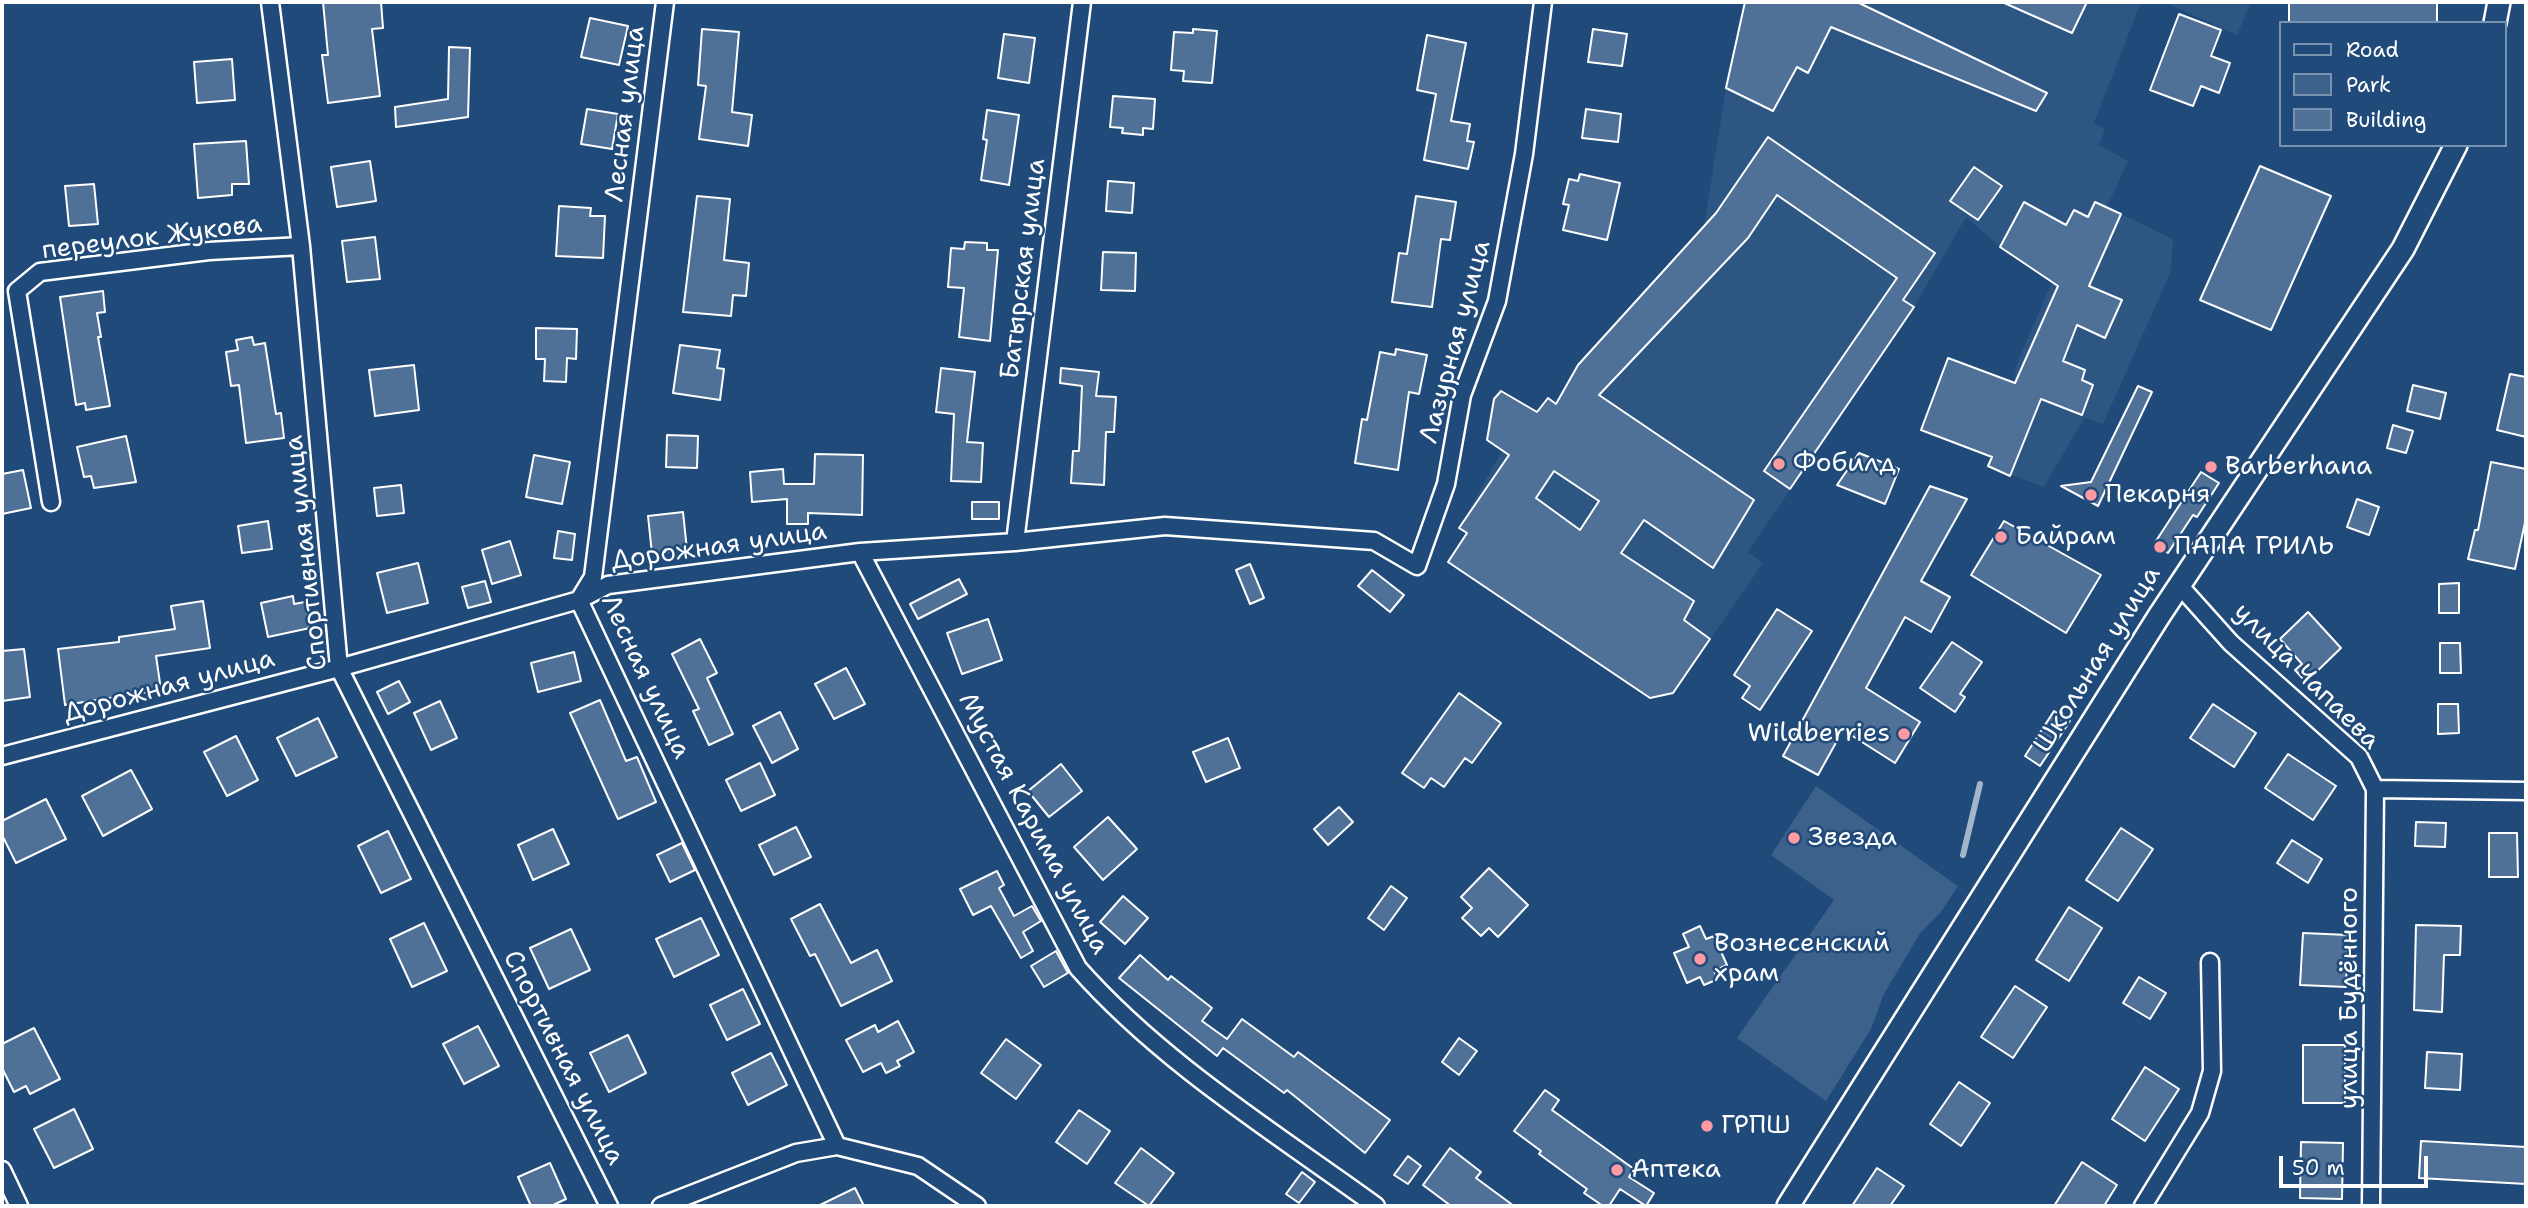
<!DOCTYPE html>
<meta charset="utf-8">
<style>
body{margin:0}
#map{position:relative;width:2528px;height:1208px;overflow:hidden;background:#1f4a7a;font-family:"Shantell Sans",sans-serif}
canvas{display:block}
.frame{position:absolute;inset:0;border:4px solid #fff;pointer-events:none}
.legend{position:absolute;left:2279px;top:21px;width:228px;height:126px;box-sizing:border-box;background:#1f4a7a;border:2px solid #7992af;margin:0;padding:9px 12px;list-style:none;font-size:21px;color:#fff}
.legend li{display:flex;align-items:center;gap:14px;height:35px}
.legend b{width:35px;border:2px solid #7992af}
.scale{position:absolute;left:2279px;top:1156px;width:149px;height:32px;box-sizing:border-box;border:4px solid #fff;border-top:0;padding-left:9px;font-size:21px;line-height:24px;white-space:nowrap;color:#fff;-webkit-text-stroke:5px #1f4a7a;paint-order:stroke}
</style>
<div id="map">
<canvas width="2528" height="1208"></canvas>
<div class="frame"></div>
<ul class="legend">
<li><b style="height:9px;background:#1f4a7a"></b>Road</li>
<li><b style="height:19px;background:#3c618b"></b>Park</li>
<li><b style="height:19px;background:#507197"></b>Building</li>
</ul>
<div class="scale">50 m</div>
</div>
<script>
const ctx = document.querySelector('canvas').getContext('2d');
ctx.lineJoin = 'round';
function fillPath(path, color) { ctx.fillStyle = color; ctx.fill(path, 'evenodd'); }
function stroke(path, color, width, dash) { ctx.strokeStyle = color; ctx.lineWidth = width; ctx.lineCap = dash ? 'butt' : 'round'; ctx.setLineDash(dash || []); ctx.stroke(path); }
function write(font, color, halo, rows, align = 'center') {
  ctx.font = font + ' "Shantell Sans",sans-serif'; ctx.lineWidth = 5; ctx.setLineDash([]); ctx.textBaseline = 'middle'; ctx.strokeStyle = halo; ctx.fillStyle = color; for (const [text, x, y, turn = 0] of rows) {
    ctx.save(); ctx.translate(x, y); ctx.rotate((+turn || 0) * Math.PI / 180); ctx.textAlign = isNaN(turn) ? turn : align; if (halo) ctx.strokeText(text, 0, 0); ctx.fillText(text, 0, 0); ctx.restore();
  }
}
fillPath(new Path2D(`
 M1745,2h396l-47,121 11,6 -6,16 29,16 -21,46 66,32 -2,32 -68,153 -19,-6 -40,69 -56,-21 25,-69 3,-31 36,-84 -52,-35 -34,-30 -52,90 -166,245 15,11 -90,130 -23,5 -202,-136 19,-29 -8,-5 43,-77 -15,-11 6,-38 8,-11 36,21 11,-14 8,5 22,-38 126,-139 22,-138z
 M2164,2h87l-14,33z`), '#2e5683');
fillPath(new Path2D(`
 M1816,786l142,100 -17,26 -20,20 -37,62 -13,35 -45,72 -89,-63 97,-138 -63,-45z`), '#3c618b');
stroke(new Path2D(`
 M1963,855l17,-71`), '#a3b5c8', 6);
const building = new Path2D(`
 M323,2h58l2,26 -11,1 8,67 -52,7 -6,-48h6z
 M1745,2h112l190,91 -11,18 -205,-84 -23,46 -11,-6 -24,44 -47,-23z
 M2002,2h85l-15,31z
 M2289,2h148v21h-148z
 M2179,14l42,16 -10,26 19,7 -11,30 -18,-7 -8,20 -43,-16z
 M590,18l38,8 -9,39 -38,-8z
 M702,29l37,3 -7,80 20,3 -4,31 -49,-7 7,-53 -8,-1z
 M1193,29l24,2 -5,52 -29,-2 1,-10 -13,-1 3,-38 19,1z
 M1593,29l34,5 -5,32 -34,-4z
 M1004,34l31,4 -6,45 -31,-5z
 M1427,35l39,8 -15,78 19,3 -3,17 7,1 -6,27 -44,-9 12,-66 -19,-4z
 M449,47l21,1 -2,69 -72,10 -1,-20 53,-8z
 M232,59l3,41 -38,3 -3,-41z
 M1113,96l42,3 -2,30 -10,-1v7l-21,-2 1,-5 -13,-1z
 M587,109l31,5 -6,35 -31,-5z
 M1586,109l35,5 -3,28 -36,-4z
 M987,110l32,5 -10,70 -28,-5 6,-40 -4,-1z
 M1768,137l167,116 -32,47 11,7 -124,182 -26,-18 133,-193 -120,-83 -29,43 -149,157 155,105 -41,68 -69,-48 -23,33 73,48 -10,19 26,19 -37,54 -23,5 -202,-136 19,-29 -8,-5 50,-73 -22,-15 7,-41 7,-8 36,21 11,-14 8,6 22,-39 138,-152zM1554,471l45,30 -19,29 -44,-32z
 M246,141l3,43h-17v11l-34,3 -4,-54z
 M370,161l6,40 -39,6 -6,-40z
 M2260,166l71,30 -60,134 -71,-30z
 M1974,167l28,19 -24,34 -28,-19z
 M1580,174l40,9 -13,57 -44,-10 6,-25 -6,-1 6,-25 9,2z
 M1108,181l26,2 -2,30 -26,-2z
 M94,184l4,40 -29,2 -4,-40z
 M697,196l33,3 -6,61 25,3 -3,33 -13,-1 -2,21 -48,-4z
 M1416,196l40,6 -6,38 -9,-1 -9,68 -40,-5 7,-49 8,1z
 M2024,202l42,23 8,-15 14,7 7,-15 26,12 -32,72 33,14 -17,38 -28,-13 -14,36 22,9 -3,10 11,5 -11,30 -41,-16 -31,77 -22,-10 4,-9 -71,-27 27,-72 67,25 43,-97 -58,-39z
 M559,206l32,2 -1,8h15l-2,42 -47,-2z
 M375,237l5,42 -33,3 -5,-41z
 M965,242l22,1v7h11l-8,91 -31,-4 5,-49 -16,-1 3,-39 13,1z
 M1103,252l33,1 -1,38 -34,-1z
 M103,291l2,21 -8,1 4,24h-3l12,69 -24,4 -1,-7 -9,2 -16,-108z
 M536,328l41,1 -1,30 -9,-1 -1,24 -22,-1 1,-22h-9z
 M252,337l2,8 11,-2 11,71 5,-1 3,25 -38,5 -7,-58 -8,1 -5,-34 12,-2 -2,-10z
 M680,345l40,5 -3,18 7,1 -4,31 -47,-7z
 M1396,349l31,6 -8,39 -10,-2 -11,78 -43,-7 7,-44 5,1 13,-68 15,3z
 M414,365l5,45 -44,6 -6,-46z
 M941,368l34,4 -8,70 16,1 -2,39 -30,-1 3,-67 -18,-2z
 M1061,368l38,4 -3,24 20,1 -2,35h-8l-2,53 -33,-2 2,-32h6l3,-65 -22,-3z
 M2510,374l16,3v60l-29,-7z
 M2413,385l33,8 -6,26 -33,-8z
 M2138,386l14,6 -54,114 -37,-20 30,-4z
 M2393,425l20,6 -7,22 -19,-5z
 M667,435l31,1 -1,32 -31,-1z
 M126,436l10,46 -42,6 -3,-12 -7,1 -7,-30z
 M1859,453l40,16 -14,35 -48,-19z
 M815,454l48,1 -1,60 -54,-2v11h-21v-25l-35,3 -2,-30 33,-3 1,15h30z
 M534,455l36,7 -8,42 -36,-7z
 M2491,462l35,7v49l-11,51 -47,-10 7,-29h3z
 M23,470l8,38 -29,6v-40z
 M2201,472l18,11 -22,34 -4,-2 -25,38 -14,-9z
 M401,485l3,28 -27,3 -3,-28z
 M1930,486l37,13 -46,82 29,16 -19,35 -26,-15 -39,71 54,34 -25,41 -52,-33 -25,45 -35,-19z
 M2357,499l22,8 -10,28 -22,-8z
 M972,502h27v17h-27z
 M683,512l4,38 -35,4 -4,-38z
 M268,521l4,28 -30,4 -4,-27z
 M2004,521l97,54 -35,58 -95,-58z
 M558,531l17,3 -3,26 -18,-2z
 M510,541l11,34 -29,9 -10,-34z
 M418,563l10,40 -41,10 -10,-40z
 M1250,564l14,34 -14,6 -14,-34z
 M1372,570l32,25 -14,17 -32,-26z
 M959,579l8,15 -49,25 -8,-15z
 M485,581l6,21 -23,6 -6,-21z
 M2459,583v30h-20v-29z
 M293,596l1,8 11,-2 5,26 -42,9 -7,-34z
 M203,601l7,47 -54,8 5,34 -96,15 -7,-56 61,-7v-5l56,-8 -4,-23z
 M1777,609l35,22 -52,79 -18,-12 8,-12 -16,-11z
 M2308,612l33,36 -35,34 -11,-12 7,-6 -22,-25z
 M988,619l14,41 -40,14 -15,-41z
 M700,639l17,34 -10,5 26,56 -24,11 -16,-34 6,-2 -27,-55z
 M1952,642l30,20 -22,32 5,3 -10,15 -35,-24z
 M2440,643h20l1,30h-21z
 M24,649l6,48 -28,4v-50z
 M574,652l7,29 -43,11 -7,-29z
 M846,668l19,36 -31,15 -19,-35z
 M399,681l11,21 -22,12 -11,-22z
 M1459,693l42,30 -29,40 -7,-5 -21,29 -13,-9 -7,10 -22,-15z
 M600,700l26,61 11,-4 19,45 -38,17 -48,-106z
 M440,701l17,37 -26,12 -17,-37z
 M2213,704l43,29 -22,34 -44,-29z
 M2438,704h20l1,29 -21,1z
 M2054,711l16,10 -30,45 -15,-10z
 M780,712l18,37 -26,14 -19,-37z
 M318,718l19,39 -41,19 -19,-38z
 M236,736l22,44 -31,16 -23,-44z
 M1228,738l12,30 -34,14 -13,-30z
 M2288,754l48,32 -23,34 -48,-32z
 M760,763l15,32 -34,16 -15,-31z
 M1061,764l21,27 -33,26 -21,-26z
 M131,770l21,39 -49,27 -21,-40z
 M46,799l20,40 -50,24 -14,-28v-14z
 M1339,807l14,15 -25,23 -14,-16z
 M1108,817l29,32 -34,31 -29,-33z
 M2416,822l30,1 -1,24 -30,-1z
 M796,827l15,30 -37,18 -15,-30z
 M2121,828l32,21 -35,52 -32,-21z
 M553,829l16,35 -36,16 -15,-35z
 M388,831l23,48 -30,14 -23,-47z
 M2489,833h28l1,44h-29z
 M2292,840l30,19 -14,24 -31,-20z
 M682,843l13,27 -25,12 -13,-27z
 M1489,868l39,37 -30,32 -9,-9 -8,8 -19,-18 10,-10 -11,-11z
 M997,871l7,14 -5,3 15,28 18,-10 9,15 -18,11 10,19 -12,7 -30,-52 -18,9 -13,-26z
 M1391,886l16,12 -23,32 -16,-12z
 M1123,896l25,22 -23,26 -25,-22z
 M820,904l31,59 26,-13 15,31 -51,25 -26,-52 -5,2 -19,-37z
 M2069,907l33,21 -33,53 -33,-21z
 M701,918l18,37 -45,22 -18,-38z
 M424,923l23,48 -35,16 -22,-48z
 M2416,925l45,1 -1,29h-16l-2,57 -28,-2z
 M1700,926l6,13 8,-3 13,29 -13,6 4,8 -14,6 -4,-8 -13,6 -13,-30 15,-6 -6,-13z
 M571,929l19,41 -41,19 -19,-41z
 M2303,933l45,2 -2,52 -46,-2z
 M1056,951l12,22 -24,14 -13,-21z
 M1140,955l28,25 3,-4 41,32 -10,13 25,18 15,-20 52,38 4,-5 92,68 -25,33 -78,-63 -3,3 -61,-45 -6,8 -98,-78z
 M2139,977l27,16 -16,26 -27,-16z
 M2015,986l32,21 -34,51 -32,-21z
 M743,989l17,35 -33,16 -17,-35z
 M898,1021l16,31 -17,9 3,5 -14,7 -5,-10 -18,9 -17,-32 29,-15 3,7z
 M478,1026l21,40 -35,18 -21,-40z
 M34,1028l26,51 -30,15 -4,-8 -12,6 -12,-24v-24z
 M628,1035l18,38 -37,19 -19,-39z
 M1459,1038l18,13 -18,24 -17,-13z
 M1006,1039l35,26 -25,34 -35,-26z
 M2303,1045h42v58h-42z
 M2427,1052l35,2 -2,36 -35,-2z
 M771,1053l16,32 -39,20 -16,-32z
 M2145,1067l34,22 -34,52 -33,-22z
 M1959,1082l31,21 -29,43 -31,-22z
 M1545,1090l14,10 -7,10 82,59 -5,8 25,16 -8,13 -26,-17 -11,17h-6l-19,-13 3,-4 -48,-35 2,-3 -27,-20z
 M74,1109l19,40 -39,19 -20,-39z
 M1079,1110l31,21 -23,33 -31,-22z
 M2421,1141l105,6v37l-107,-6z
 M2301,1142l42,1 -1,56 -42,-1z
 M1141,1148l33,25 -25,33 -34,-23z
 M1450,1148l31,24 -5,6 38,28h-63l-28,-21z
 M1408,1156l13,10 -13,18 -14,-9z
 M2082,1162l35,23 -13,21h-50z
 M550,1163l16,36 -15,7h-20l-13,-29z
 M1877,1168l27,18 -14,20h-38z
 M1302,1172l13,10 -16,21 -13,-9z
 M855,1188l9,18h-46z`);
fillPath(building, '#507197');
stroke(building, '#fff', 2);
const minor = new Path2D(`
 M270,2l31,244 38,422 270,538
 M665,2l-72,575 -14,23 258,546 81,20 59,40
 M51,502l-34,-211 23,-19 169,-21 92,-5
 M1015,542l67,-540
 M860,552l218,416c84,95 196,164 298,238
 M2179,585l52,58 128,114 16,32 151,2
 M2,756l337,-88 240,-68 29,-15 252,-33 155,-10 150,-16 209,15 43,25 29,-82 16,-89 35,-94 27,-147 19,-152
 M2,1170l17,36
 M661,1206l135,-53 41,-7
 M2143,1206l57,-93 12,-42 -2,-109
 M2371,1206l4,-417`);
const tertiary = new Path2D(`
 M2495,23l4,-21
 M1788,1206l371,-590 244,-367 53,-104`);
stroke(minor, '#fff', 21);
stroke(tertiary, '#fff', 26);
stroke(minor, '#1f4a7a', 16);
stroke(tertiary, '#1f4a7a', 21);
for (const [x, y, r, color] of [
 [1779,464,7,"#ff9aa2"],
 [2211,467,7,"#ff9aa2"],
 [2091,495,7,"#ff9aa2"],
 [2001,537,7,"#ff9aa2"],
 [2160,547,7,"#ff9aa2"],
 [1904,734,7,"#ff9aa2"],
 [1794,838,7,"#ff9aa2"],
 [1700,959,7,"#ff9aa2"],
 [1707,1126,7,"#ff9aa2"],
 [1617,1170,7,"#ff9aa2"]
]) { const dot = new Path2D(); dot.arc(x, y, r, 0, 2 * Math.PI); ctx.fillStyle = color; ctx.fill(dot); stroke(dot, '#1f4a7a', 2.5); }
write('26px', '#fff', '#1f4a7a', [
 ["Лесная улица",626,114,-83],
 ["переулок Жукова",152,238,-7],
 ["Батырская улица",1024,269,-83],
 ["Лазурная улица",1456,342,-75],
 ["Дорожная улица",719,547,-8],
 ["Спортивная улица",307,553,-96],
 ["Школьная улица",2098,660,-58],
 ["Лесная улица",645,677,65],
 ["улица Чапаева",2306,677,45],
 ["Дорожная улица",169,687,-15],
 ["Мустая Карима улица",1033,824,62],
 ["улица Будённого",2350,998,-90],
 ["Спортивная улица",563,1058,63]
]);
write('26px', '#fff', '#1f4a7a', [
 ["Фобилд",1793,464],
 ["Barberhana",2225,467],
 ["Пекарня",2105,495],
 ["Байрам",2015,537],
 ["ПАПА ГРИЛЬ",2174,547],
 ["Wildberries",1890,734,"right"],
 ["Звезда",1808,838],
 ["Вознесенский",1714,944],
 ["храм",1714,974],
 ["ГРПШ",1721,1126],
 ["Аптека",1631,1170]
], 'left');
</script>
